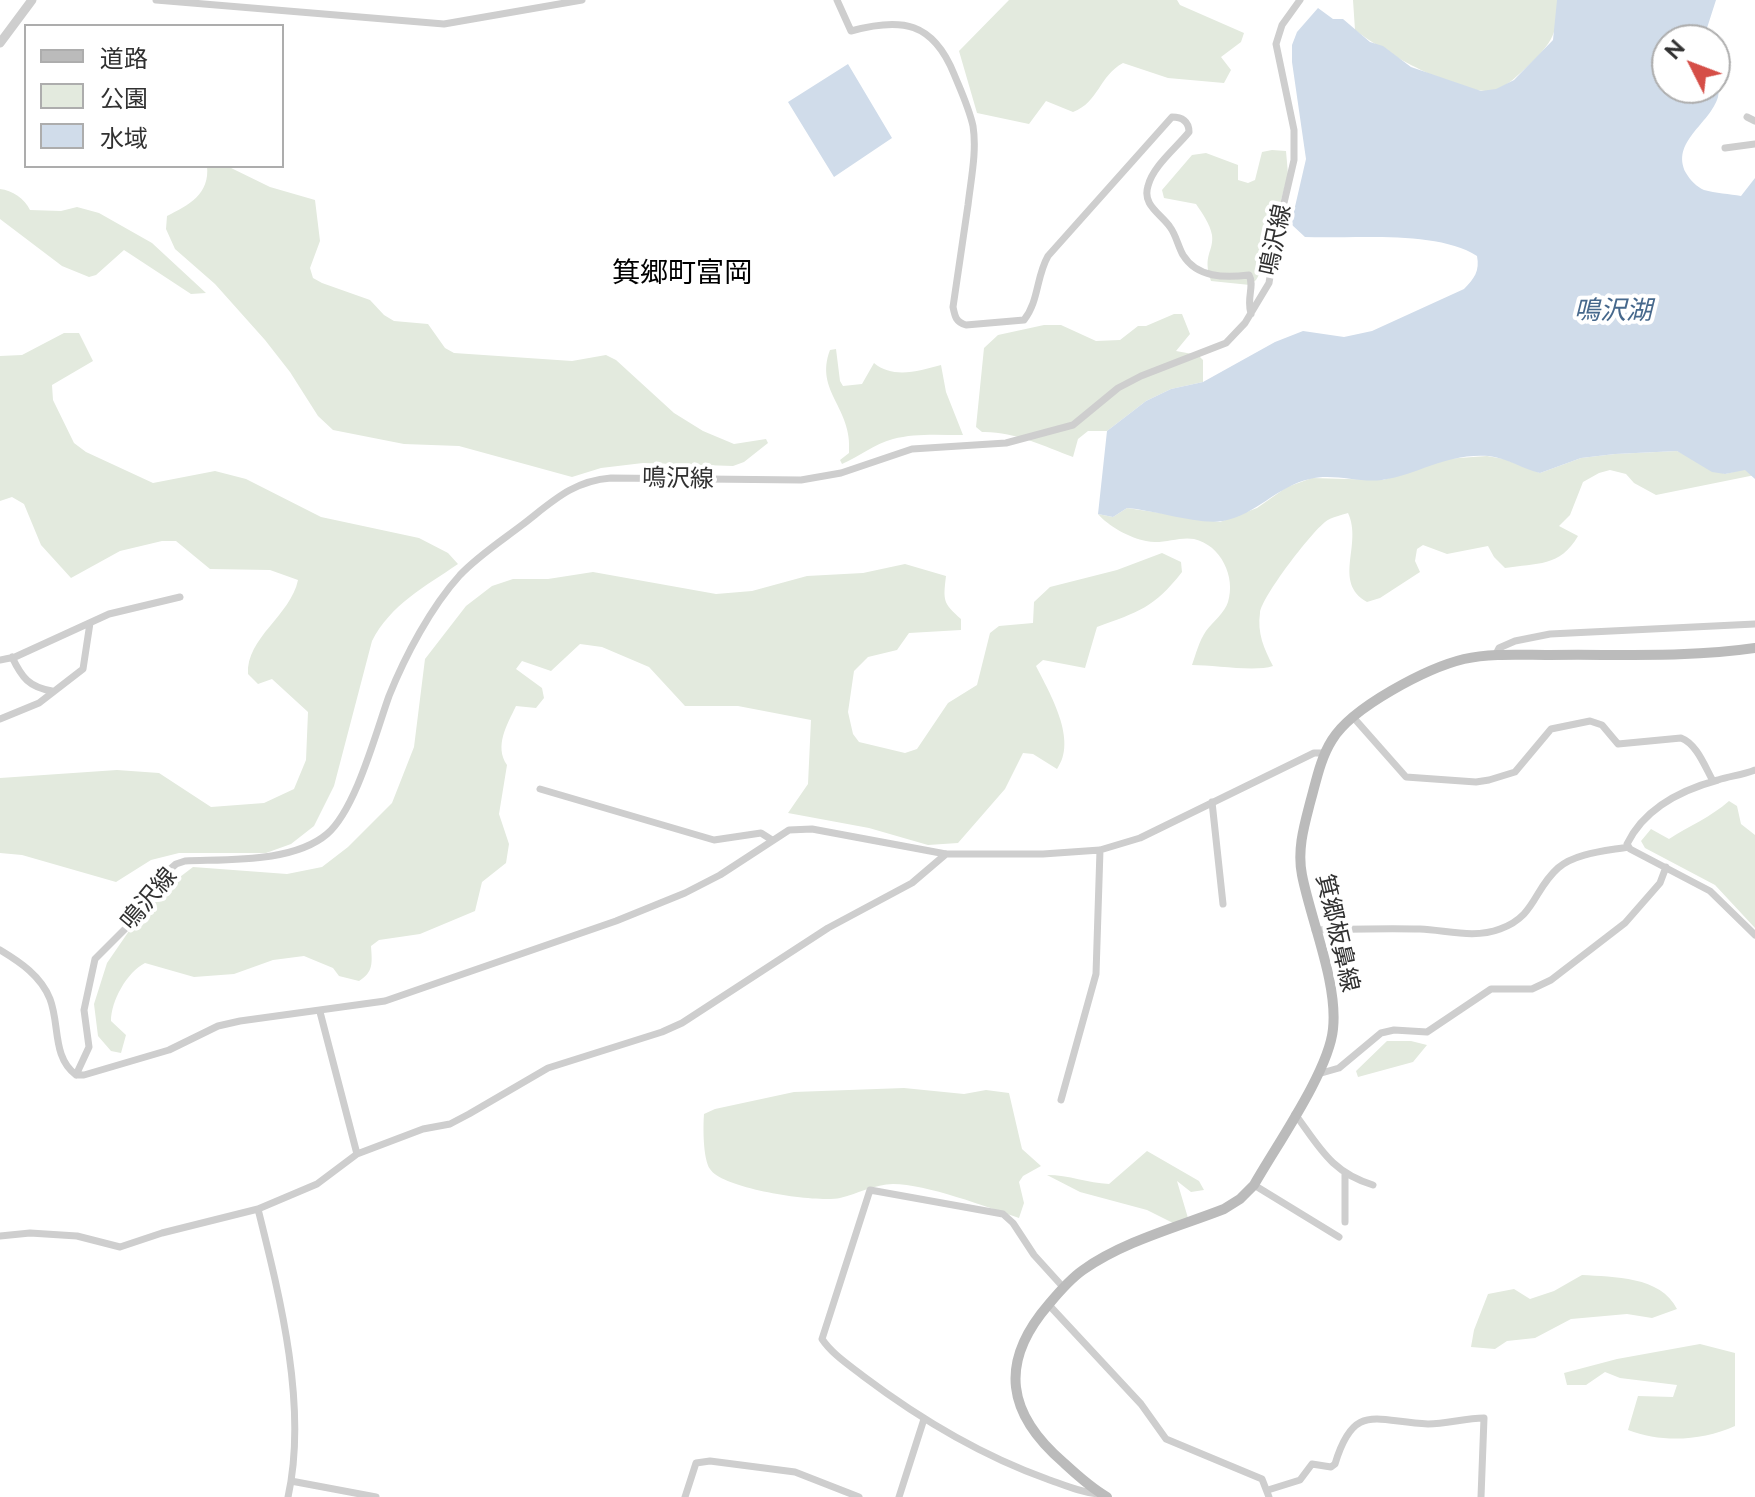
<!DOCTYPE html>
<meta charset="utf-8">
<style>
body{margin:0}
#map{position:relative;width:1755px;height:1497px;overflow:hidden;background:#fff;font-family:Raleway,"Noto Sans JP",sans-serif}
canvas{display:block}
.legend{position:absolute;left:24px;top:24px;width:260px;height:144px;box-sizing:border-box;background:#fff;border:2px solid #adadad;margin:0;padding:10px 14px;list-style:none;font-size:24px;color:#313131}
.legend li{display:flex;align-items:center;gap:16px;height:40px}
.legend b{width:40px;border:2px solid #adadad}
.north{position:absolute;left:1651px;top:24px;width:80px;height:80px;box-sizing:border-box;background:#fff;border:2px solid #adadad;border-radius:50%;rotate:312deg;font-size:22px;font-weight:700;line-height:32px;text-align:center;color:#313131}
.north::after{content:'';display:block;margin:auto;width:28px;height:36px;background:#d54e47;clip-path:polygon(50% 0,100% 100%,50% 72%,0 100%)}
</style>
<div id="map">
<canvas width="1755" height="1497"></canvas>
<ul class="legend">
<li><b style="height:10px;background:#bbb"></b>道路</li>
<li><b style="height:22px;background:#e3eade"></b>公園</li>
<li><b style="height:22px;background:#d0dcea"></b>水域</li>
</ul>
<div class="north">N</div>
</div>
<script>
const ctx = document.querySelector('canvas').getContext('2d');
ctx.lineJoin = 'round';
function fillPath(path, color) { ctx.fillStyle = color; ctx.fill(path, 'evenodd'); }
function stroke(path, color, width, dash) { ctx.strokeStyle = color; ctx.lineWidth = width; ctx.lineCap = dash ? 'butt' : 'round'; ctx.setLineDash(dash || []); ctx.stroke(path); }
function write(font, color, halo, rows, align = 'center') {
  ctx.font = font + ' Raleway,"Noto Sans JP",sans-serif'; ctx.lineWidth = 8; ctx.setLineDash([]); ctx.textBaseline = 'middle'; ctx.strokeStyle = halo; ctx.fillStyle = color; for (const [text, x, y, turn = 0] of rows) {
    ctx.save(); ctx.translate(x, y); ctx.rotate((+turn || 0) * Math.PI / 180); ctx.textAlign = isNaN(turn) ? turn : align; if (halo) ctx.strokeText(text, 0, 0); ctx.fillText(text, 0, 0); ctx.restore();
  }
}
fillPath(new Path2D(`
 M1009,0h168l3,5 64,28 -3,9 -20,15 10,13 -7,13 -56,-5 -45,-15c-24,13 -24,39 -50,49l-27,-11 -17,23 -52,-11 -18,-62z
 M1353,0h204c2,32 -5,43 -28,65 -10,9 -21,21 -34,25 -34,8 -114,-40 -140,-60z
 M1272,150l14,1 2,23 -25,94 -7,12 -6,5 -39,-4c-9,-26 3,-29 1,-46 -2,-11 -10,-22 -16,-31l-32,-6 -2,-8 30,-35 14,-2 32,12v15l10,3 7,-3 7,-28z
 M207,166h20l43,21 45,13 5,41 -10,27 3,10 9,5 48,17 14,15 10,6 34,3 17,24 9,5 118,8 34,-6 10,5 58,53 29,18 31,13 32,-5 2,4 -24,19 -11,4 -90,-3 -42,5 -29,9 -113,-31 -55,-2 -71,-14 -15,-14 -28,-44 -25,-32 -50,-56 -40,-35 -9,-20 1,-13c22,-11 43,-22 40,-50z
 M0,189c12,1 25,10 30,21l31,1 16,-4 22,6 53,30 54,50 -15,1 -67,-44 -28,25 -7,2 -27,-11 -62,-47z
 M1174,314h8l8,20 -14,17 22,4 5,5v22l-32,7 -25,12 -39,30h-19l-10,8 -5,18c-29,-11 -60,-26 -91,-25l-6,-5 8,-79 14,-13 46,-10h17l35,16 24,-1 18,-14h8z
 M64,333h15l14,28 -41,24 1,15 21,43 12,9 67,31 62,-12 31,8 75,38 98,21 29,15 10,11c-32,22 -68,41 -86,77l-38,145 -20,40 -23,18 -25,9h-87l-28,7 -35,22 -94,-27 -22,-2v-75l117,-8 42,3 52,34 53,-4 30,-14 12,-29 2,-48 -36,-33 -14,5 -10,-10c-2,-36 43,-59 50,-94l-28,-10 -60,-1 -34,-28h-14l-42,10 -49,27 -30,-33 -17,-41 -12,-7 -12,4v-145l22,-1z
 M836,349l4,32 3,5 19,-2 12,-21c19,16 45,8 67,2l5,27 17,43c-23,0 -48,-2 -70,4 -19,5 -34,18 -51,25l-2,-4 9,-7c4,-46 -35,-61 -19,-103z
 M1677,451l48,23 20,-5 10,6 -99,20 -22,-12 -8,-9 -16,-4 -11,3 -16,9 -13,33 -11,11 19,10c-18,31 -41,27 -73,32l-11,-11 -6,-11 -41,8 -24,-9 -6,4 -2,12 5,11 -40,26 -13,4c-35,-20 -4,-57 -19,-89 -6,2 -17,4 -23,9 -14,11 -63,74 -65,91 -3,20 4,36 13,53 -18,6 -59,-1 -81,-1 4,-11 7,-24 14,-34 7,-9 19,-19 22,-29 8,-25 -7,-57 -34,-63 -15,-3 -32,6 -48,2 -16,-3 -38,-15 -48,-27l15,3 14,-9 93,14 37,-14 30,-21 25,-9 71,2 62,-21 42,-3 17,3 36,14 41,-15 34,-4z
 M1162,553l19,9 1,10c-28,36 -44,40 -85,55l-12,41 -42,-8 -7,6c14,28 42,74 21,103l-24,-15 -10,-1 -18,36 -47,54 -30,2 -59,-17 -81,-15 20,-29 3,-64 -73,-14h-53l-36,-39 -47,-20 -22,-3 -29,27 -29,-10 -6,8 26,19 2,10 -8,10 -20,-2c-9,19 -22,40 -9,59l-8,49 10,30 -3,19 -24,19 -7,29 -55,23 -41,6 -8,6c1,16 3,26 -12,35l-20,-5 -6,-8 -29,-12 -31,4 -39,14 -40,3 -49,-14c-18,9 -34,38 -34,58l15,14 -5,18 -10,-2 -13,-15 -4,-32 13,-41 44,-64 42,-32 94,7 35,-7 26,-20 44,-44 22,-56 11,-88 41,-53 26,-20 21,-7h35l45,-7 123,22 36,-3 55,-15 56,-3 42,-9 41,12c-3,25 -3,27 15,43v11l-52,3 -12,17 -29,7 -14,14 -6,41 5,22 6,8 46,11 12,-4 31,-46 29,-18 13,-52 9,-7 34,-3 1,-21 16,-15 67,-17z
 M1729,801l8,5 4,18 14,11v93l-40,-43 -70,-37 -4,-7 10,-12 18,10c20,-13 42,-22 60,-38z
 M1387,1041h24l16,4 -14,17 -55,15 -2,-6z
 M904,1088l60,6 22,-4 23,3 13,56 19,17 -18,10 -4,6 5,21 -5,15c-32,-11 -93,-34 -126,-34 -18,0 -36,10 -53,14 -23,5 -118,-9 -130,-29 -7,-10 -7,-42 -6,-55l11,-5 79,-17z
 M1147,1151l52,30 5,9 -13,2 -14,-11 11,37 -11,7 -30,-15 -67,-18 -33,-17c22,0 41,8 62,9z
 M1582,1275c31,2 79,1 95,34l-25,9 -25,-4 -56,5 -36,19 -28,3 -12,8 -24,-2 3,-17 14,-36 26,-5 16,10 24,-8z
 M1700,1344l35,9v73c-34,15 -73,17 -107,4l10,-34 35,1 4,-12 -57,-7 -15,-6 -19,13h-19l-3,-12 53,-14z`), '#e3eade');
fillPath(new Path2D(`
 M1557,0h159l-9,28 1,12h-41v48h48v-16c2,8 5,17 3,25 -8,27 -48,45 -32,76 4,7 11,14 18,17 11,3 26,4 37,6l14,-18v301l-10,-9 -20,4 -13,-2 -35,-21 -62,3 -34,4 -41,15c-17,-4 -33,-15 -51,-17 -43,-3 -69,18 -107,24 -23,3 -49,-7 -72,-1 -33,7 -54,36 -87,42 -25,4 -69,-11 -96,-13l-14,9 -15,-3 9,-83 39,-30 25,-12 32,-7 72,-40 28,-11 41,6 28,-6 92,-42c10,-10 16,-18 13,-33 -40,-26 -123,-17 -172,-19l-14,-13 15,-65 -14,-97v-17l5,-13 21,-24 15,11h10l27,23 13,4 28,21 70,24 15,-2 18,-9 39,-40z
 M848,64l44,74 -58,39 -46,-75z`), '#d0dcea');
stroke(new Path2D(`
 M156,0l288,24 138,-24
 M837,0l14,31c51,-14 82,-9 103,43 7,17 15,34 19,52 4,25 -2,53 -5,79 -5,34 -10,68 -15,102 2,10 3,15 13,18l58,-5c15,-19 12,-43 24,-64l124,-139c10,0 17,4 17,15 -13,16 -36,34 -41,54 -6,19 12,27 22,41 6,8 8,19 13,28 14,23 42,23 66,20 6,11 -3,23 2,39
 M1747,117l8,4
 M1725,148l30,-4
 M1495,656l4,-8 16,-7 35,-7 205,-10
 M12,657c10,21 17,30 40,34
 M0,660l15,-3 94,-43 71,-17
 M1353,717l53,60 70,5 13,-2 26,-8 36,-43 39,-8 12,4 16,19 63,-6c16,6 24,29 32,43
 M0,719l39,-16 44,-34 7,-46
 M1755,770c-12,5 -25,6 -37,10 -37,10 -74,29 -91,64l3,5 80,42 45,44
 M540,789l174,51 47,-7 11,7
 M1212,802l11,102
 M1315,930c35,-1 70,-2 105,-1 26,1 54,10 80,0 36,-13 33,-39 58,-61 17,-15 48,-17 70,-21
 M0,950c20,12 41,26 50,49 10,26 2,58 26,76h8l85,-25 49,-24 22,-5 145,-20 231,-80 69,-28 35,-18 69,-45 23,-1 134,25h97l57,-4 40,-12 174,-85h11
 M320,1012l37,142
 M1318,1074l21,-6 42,-35 13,-3 33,2 64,-43h41l19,-9 74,-57 35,-40 6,-16
 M76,1075l13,-28 -5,-37 11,-51 57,-57 16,-31 8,-7 9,-3c42,-2 108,2 142,-27 29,-25 49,-102 62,-138 16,-40 42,-89 71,-121 18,-19 41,-34 62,-50 30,-23 50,-44 89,-47l190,2 40,-7 71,-24 94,-6 67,-18 45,-37 23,-12 85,-33 19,-20 24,-40 8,-50 17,-73v-30l-18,-86 6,-19 18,-25
 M1061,1100l35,-126 4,-124
 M1295,1114c25,34 36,58 78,71
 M1345,1174v48
 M1254,1185l85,52
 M258,1209c22,88 50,198 30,288
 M0,1236l30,-3 47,3 43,11 42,-14 96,-24 59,-25 40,-30 66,-25 27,-5 19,-10 79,-46 114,-36 20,-9 146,-95 84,-45 34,-29
 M1063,1287l-29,-32 -21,-32 -10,-9 -133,-24 -48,149c10,15 27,26 41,37 57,43 117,79 184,103 17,6 35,14 53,15
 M1048,1304l93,100 25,35 96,40 7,18
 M291,1481l85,16
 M1268,1490l32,-10 12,-16 19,3 4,-3c19,-63 41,-42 93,-40 19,0 37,-6 56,-6l-3,79
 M685,1497l11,-34 14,-2 85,11 64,25
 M899,1497l25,-78`), '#cecece', 7);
stroke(new Path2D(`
 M0,43l32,-43`), '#cecece', 9);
stroke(new Path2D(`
 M1107,1497c-16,-9 -30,-22 -43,-34 -57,-49 -66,-100 -15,-159 10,-12 21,-25 34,-34 41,-29 95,-43 141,-61l16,-10 14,-14c22,-39 75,-114 79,-156 5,-46 -22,-108 -31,-154 -5,-25 2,-49 8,-72 6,-21 10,-44 22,-63 20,-33 95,-72 132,-81 27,-6 57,-4 85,-4 68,-1 138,3 206,-7`), '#bbb', 10);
write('24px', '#313131', '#fff', [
 ["鳴沢線",1276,240,-78],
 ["鳴沢線",678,479,1],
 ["鳴沢線",149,899,-50],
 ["箕郷板鼻線",1337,933,77]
]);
write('italic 26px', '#46688c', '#fff', [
 ["鳴沢湖",1613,311]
]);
write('28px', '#000', '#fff', [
 ["箕郷町富岡",682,274]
]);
</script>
